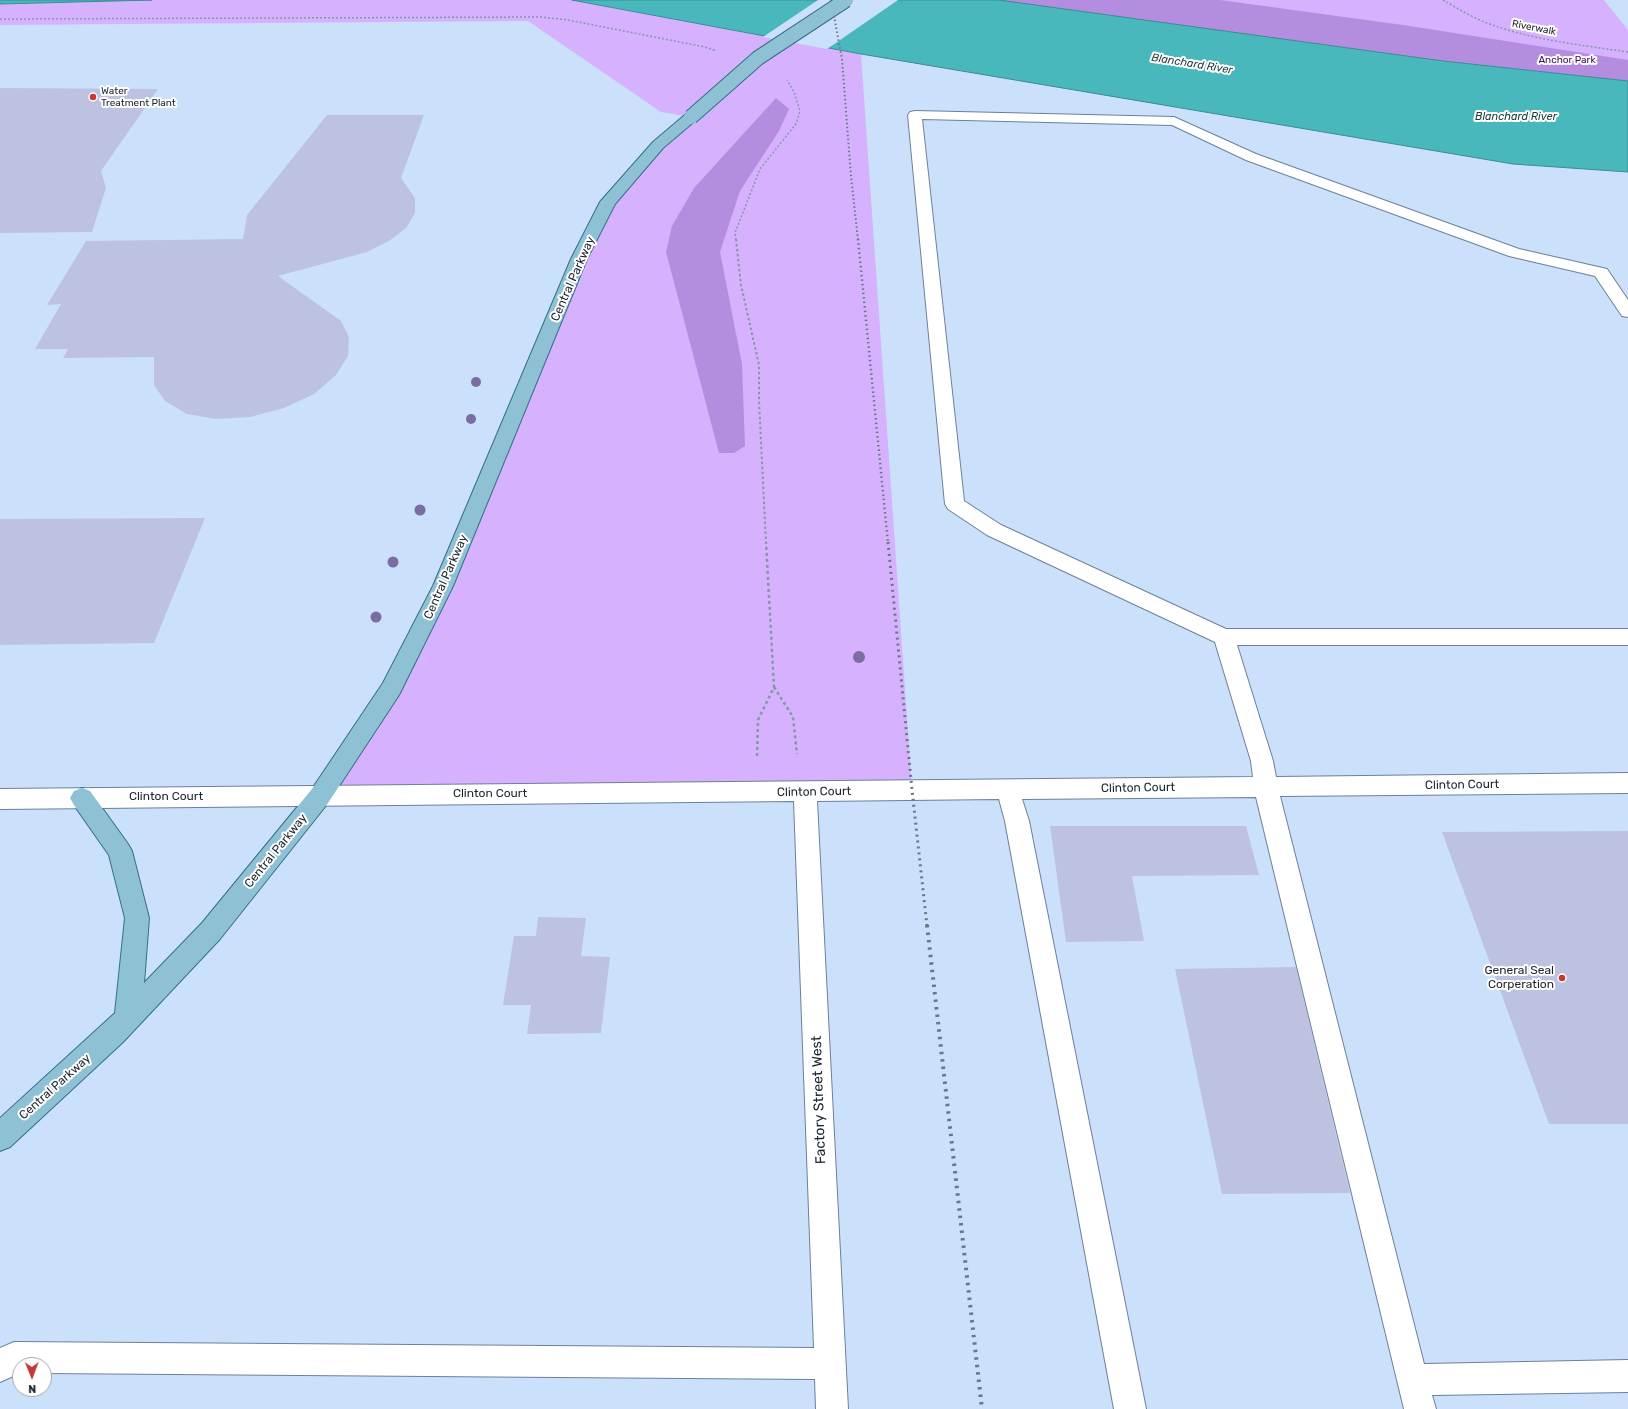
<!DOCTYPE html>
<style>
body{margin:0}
#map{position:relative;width:1628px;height:1409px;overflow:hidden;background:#cbe1fb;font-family:Rubik,sans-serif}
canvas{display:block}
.north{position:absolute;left:12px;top:1357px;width:40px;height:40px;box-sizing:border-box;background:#fff;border:1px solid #a4a7ab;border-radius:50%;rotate:179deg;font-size:11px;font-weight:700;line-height:16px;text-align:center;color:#1b232c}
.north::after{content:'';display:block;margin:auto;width:14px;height:18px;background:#c63836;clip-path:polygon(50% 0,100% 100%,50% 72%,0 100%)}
</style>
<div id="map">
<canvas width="1628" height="1409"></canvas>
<div class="north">N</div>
</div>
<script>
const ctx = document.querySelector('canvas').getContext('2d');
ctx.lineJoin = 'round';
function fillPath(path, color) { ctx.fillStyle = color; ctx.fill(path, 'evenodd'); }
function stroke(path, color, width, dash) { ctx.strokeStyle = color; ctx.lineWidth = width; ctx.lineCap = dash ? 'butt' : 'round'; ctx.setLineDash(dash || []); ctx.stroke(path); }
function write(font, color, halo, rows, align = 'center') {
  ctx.font = font + ' Rubik,sans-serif'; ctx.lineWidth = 4; ctx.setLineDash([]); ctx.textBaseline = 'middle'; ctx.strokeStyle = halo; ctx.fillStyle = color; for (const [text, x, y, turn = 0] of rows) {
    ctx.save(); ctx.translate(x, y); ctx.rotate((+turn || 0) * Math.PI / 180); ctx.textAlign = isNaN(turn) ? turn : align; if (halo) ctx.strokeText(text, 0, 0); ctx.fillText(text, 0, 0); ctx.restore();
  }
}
fillPath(new Path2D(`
 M152,0h419l290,54 51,736 -592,6 71,-107 217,-487 83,-85 -30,-5 -133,-91 -528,4v-21z
 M842,0h762l24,30v101z`), '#d6b2fe');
fillPath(new Path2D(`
 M999,0h221l183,25 225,35v21l-185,-20z
 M776,98l13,11 -10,22 -39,60 -20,61 22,112 3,82 -11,7h-15l-53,-201 6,-26 22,-38z`), '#b58de0');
const water = new Path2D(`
 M0,0h152l-152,4z
 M572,0h427l444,61 185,20v91l-115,-8 -652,-110z`);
fillPath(water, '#49b8bc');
stroke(water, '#3b8b91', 1);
fillPath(new Path2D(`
 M818,0h80l-71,49 -64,-12z`), '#cbe1fb');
fillPath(new Path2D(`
 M0,88l158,1 -57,82 5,17 -14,44 -92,1z
 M327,115h97l-23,63 14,20v15l-9,15 -17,13 -22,11 -89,24 63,45 8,16 -1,19 -12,19 -22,19 -30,14 -34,9 -34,2 -29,-5 -22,-13 -11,-16v-28l-91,1 5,-9h-33l26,-45 -14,1 39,-64 157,-2 4,-24z
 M205,518l-51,125 -154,2v-126z
 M1050,826h196l13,49 -127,1 12,65 -78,1z
 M1628,831v293h-79l-107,-292z
 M538,917l48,1 -5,38 29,1 -9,76 -74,1 4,-29h-28l11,-69h22z
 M1296,967l54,226 -128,1 -47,-225z`), '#bec2e1');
const minor = new Path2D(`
 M915,111l259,6 82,37 263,95 88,20 21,31v17l-6,-1 -27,-40 -86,-20 -263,-96 -74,-35 -250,-6 42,382 37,24 225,104h402v16h-391l36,116 3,16 352,-4v20l-348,3 144,568 204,-4v32l-196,3 4,14h-32l-148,-612 -234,2 7,22 117,588h-32l-109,-588 -6,-22 -182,2 31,608h-32l-1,-30 -771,-6v-8h-24v8l-20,9v-34l14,-6 800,6 -20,-547 -794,8v-20l1253,-12 -2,-16 -36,-119 -228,-107 -39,-26 -3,-5 -37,-389 2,-3z`);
const major = new Path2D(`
 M691,113l5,1 2,3 -2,3 -33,28 -48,56 -28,55 -134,327 -54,109 -71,108 -108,136 -97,103 -113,105 -10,4v-33l115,-105 10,-95 -16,-63 -35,-50 -4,-7 4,-7 8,-3 8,3 38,53 4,7 17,67 -5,65 58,-60 110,-134 71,-106 50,-97 138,-327 29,-57 53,-60 33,-28z`);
stroke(minor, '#6c8098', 2);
stroke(major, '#346f87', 2);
stroke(new Path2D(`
 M1443,0c14,8 28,17 44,23 45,17 94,22 141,29
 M0,19l542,-2 26,3 137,27 11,4
 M736,240l-1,-7 25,-64 36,-45 4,-13 -6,-19 -7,-12`), '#8596a9', 1.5, [2, 2]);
stroke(new Path2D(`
 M736,239l5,46 18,80v36l7,142`), '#8596a9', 2, [2.5, 2.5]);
stroke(new Path2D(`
 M774,687l19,30 4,37
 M757,756l1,-36 16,-33 -8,-145`), '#8596a9', 2.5, [3, 3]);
fillPath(minor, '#fff');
fillPath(major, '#8ec1d4');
stroke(new Path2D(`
 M831,0l11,59 9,117 7,64`), '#697888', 2, [1.5, 2.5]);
stroke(new Path2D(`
 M858,239l30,304`), '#697888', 2.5, [1.5, 3]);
stroke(new Path2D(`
 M888,542l24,248 15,136`), '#697888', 3, [2, 4]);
stroke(new Path2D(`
 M927,925l55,484`), '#697888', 4, [2.5, 5]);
const majorBridge = new Path2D(`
 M691,117l67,-59 88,-58`);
stroke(majorBridge, '#346f87', 16, []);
stroke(majorBridge, '#8ec1d4', 14);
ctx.fillStyle = '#7a6da1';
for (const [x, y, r] of [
 [476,382,5],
 [471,419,5],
 [420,510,5.5],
 [393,562,5.5],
 [376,617,5.5],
 [859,657,6]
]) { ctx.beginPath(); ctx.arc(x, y, r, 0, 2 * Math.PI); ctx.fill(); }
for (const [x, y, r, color] of [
 [93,97,4,"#c63836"],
 [1562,978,4,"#c63836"]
]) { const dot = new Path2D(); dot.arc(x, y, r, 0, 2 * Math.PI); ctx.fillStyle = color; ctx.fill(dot); stroke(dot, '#fff', 1.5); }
write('10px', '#1b232c', '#fff', [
 ["Riverwalk",1534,28,11]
]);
write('10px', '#380e58', '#fff', [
 ["Anchor Park",1567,60]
]);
write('10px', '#1b232c', '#fff', [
 ["Water",101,91],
 ["Treatment Plant",101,103]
], 'left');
write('italic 11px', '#1c3536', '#fff', [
 ["Blanchard River",1192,64,9],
 ["Blanchard River",1516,117]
]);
write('12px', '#1b232c', '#fff', [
 ["Central Parkway",573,279,-66],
 ["Central Parkway",446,577,-66],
 ["Clinton Court",1462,785,-1],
 ["Clinton Court",1138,788,-1],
 ["Clinton Court",814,792,-1],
 ["Clinton Court",490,794],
 ["Clinton Court",166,797],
 ["Central Parkway",276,851,-51],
 ["Central Parkway",55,1087,-42]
]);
write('12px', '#1b232c', '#fff', [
 ["General Seal",1554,971],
 ["Corperation",1554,985]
], 'right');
write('14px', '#1b232c', '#fff', [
 ["Factory Street West",819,1100,-92]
]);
</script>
